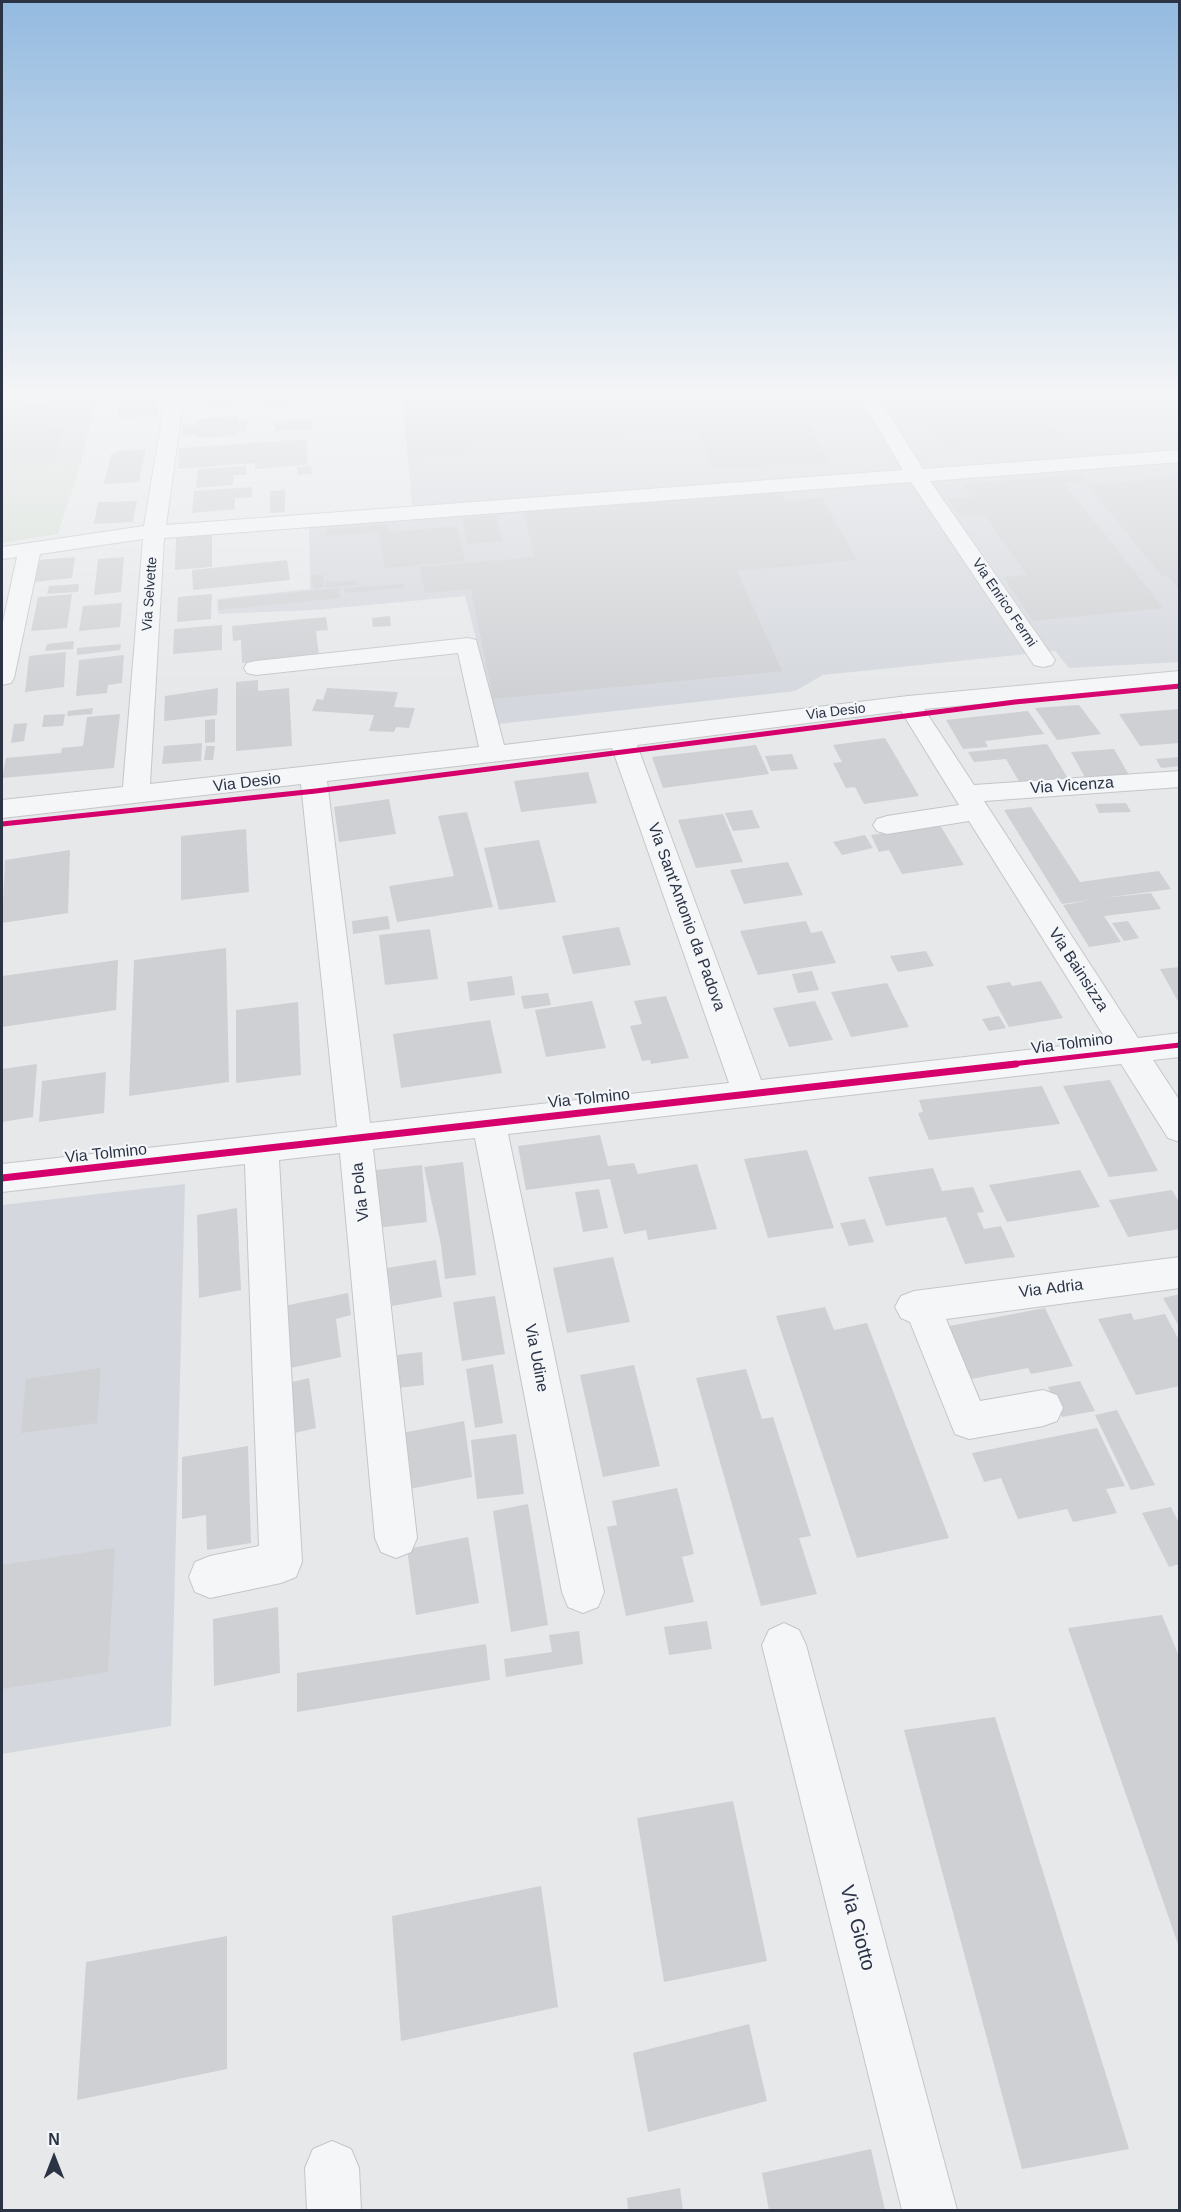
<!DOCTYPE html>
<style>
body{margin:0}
#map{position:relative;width:1181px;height:2212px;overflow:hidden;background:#e6e8ea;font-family:Helvetica,sans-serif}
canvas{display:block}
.frame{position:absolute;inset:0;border:3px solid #2b3445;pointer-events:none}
.north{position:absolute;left:24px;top:2128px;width:60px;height:60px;-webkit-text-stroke:4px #f4f6f9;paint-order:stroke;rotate:0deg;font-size:16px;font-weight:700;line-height:24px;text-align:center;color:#2b3445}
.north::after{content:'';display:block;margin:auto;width:21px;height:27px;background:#2b3445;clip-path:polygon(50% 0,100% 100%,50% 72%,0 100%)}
</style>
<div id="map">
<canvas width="1181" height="2212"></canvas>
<div class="frame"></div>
<div class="north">N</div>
</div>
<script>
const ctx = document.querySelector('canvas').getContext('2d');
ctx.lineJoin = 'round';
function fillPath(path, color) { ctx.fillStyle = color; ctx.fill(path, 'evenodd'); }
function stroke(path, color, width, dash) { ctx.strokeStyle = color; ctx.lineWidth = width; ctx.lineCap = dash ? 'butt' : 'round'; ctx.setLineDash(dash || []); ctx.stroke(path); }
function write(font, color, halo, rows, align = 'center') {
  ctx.font = font + ' Helvetica,sans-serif'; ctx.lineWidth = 4.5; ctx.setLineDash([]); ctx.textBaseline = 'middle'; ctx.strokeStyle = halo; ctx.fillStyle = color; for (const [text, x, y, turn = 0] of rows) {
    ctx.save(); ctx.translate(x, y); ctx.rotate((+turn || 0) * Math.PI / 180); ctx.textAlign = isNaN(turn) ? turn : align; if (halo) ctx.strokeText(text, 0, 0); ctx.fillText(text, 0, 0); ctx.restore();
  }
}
fillPath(new Path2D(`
 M2,394h96l-17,69 -79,5z
 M402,394h777v268l-110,6 -14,-17 -232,24 -28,16 -297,33 -33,-128 -150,14 -97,4 -1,-15 93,-10 -1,-63 104,-9z
 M185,1184l-14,542 -169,28v-549z`), '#d4d7dd');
fillPath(new Path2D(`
 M81,463l-23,71 -56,9v-75z`), '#d6ded6');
fillPath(new Path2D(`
 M209,394h29l-1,9 -25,2z
 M264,394h46v6l-46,6z
 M402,394h393l34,68 -116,7 -15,-38 -226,13 1,9 -65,4z
 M907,394h123l34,44 -124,8z
 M1139,394h41v32h-9z
 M159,398l-2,18 -40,2 3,-18z
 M55,404l-7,23 17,-1 -9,31 -54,3v-53z
 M238,416l-1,6 10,-1v10l-10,1v4l-42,2 1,-3 -14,1 1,-11h12l1,-6z
 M311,420l1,9 -37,2v-8z
 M307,439v26l-52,4v-6l-77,6 1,-21z
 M146,449l-7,33 -35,2 7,-30h5l1,-3z
 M246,466v9h-12l-1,10 -37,3 2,-19z
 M311,466l1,8 -15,1v-8z
 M1080,475l5,6 -21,2 99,125 -130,13 -30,-44 24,-2 -43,-60 -24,2 -12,-18 24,-2 -9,-13z
 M1180,477v113l-12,-14 -5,1 -76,-92z
 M252,487v10l-17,1v11l-43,4 2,-22z
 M285,490v22l-15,1v-22z
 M781,490l5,11 36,-3 35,62 -120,11 45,100 -289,28 -22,-110 -46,4 -5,-26 115,-10 -12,-46z
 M137,501l-4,21 -39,2 4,-22z
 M496,515l6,26 -35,3 -5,-26z
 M388,524l1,8 68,-6 8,35 -80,7 -6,-36 -53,4v-7z
 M212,535v32l-37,3 1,-32z
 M75,557l-3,21 -38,4 4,-22z
 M124,557l-3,35 -27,3 4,-36z
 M287,560l3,20 -97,10 -1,-20z
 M312,575h11l1,12 -11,1z
 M356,581v4l-30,2v-5z
 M79,584l-1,8 -31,2 2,-8z
 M404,584v4l-59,5 -1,-5z
 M339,588l1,10 -121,12v-10z
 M72,594l-5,34 -36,3 7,-34z
 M212,594l-1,25 -34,3 1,-25z
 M122,603l-2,24 -41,4 4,-25z
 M390,616l1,10 -18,1 -1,-9z
 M326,617l2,13 -12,1 3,24 -77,8 -1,-23 -8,1 -1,-15z
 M222,625v25l-49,4 1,-25z
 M74,641l-1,8 -28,2 2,-7z
 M121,644l-1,6 -43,5v-7z
 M66,652l-2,35 -39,5 4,-36z
 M124,655l-2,28 -14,2 -1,8 -31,3 3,-36z
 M258,680v11l31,-3 3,58 -56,5v-69z
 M218,688l-1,27 -53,6 1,-25z
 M327,688l71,4 -4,15 21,1 -6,20 -13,-1 -2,5 -25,-1 5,-16 -62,-4 5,-12 6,1z
 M1079,705l22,29 -44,6 -22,-32z
 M93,708l-1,6 -25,2 1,-5z
 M1180,709v34l-40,3 -21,-32z
 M1028,711l16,23 -59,7 3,6 -25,2 -17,-29z
 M65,714l-2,12 -21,1 2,-12z
 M120,714l-6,54 -112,10 4,-20 55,-5 1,-5 21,-2 4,-29z
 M215,719v23l-10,1v-23z
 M27,723l-3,18 -13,2 3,-19z
 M885,738l34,58 -55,8 -9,-17 -9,1 -13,-25 9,-1 -9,-17z
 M202,743l-1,18 -39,3 2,-18z
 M1047,744l22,36 -48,5 -15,-26 -32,3 -6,-10z
 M756,745l13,29 -106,14 -11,-31z
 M206,746h9l-2,14h-9z
 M1114,749l15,26 -43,4 -15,-27z
 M792,754l6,15 -27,2 -6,-15z
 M1180,757v9l-19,2 -5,-9z
 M588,772l9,31 -76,9 -7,-31z
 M389,799l7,35 -57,8 -5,-35z
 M1126,803l5,9 -32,1 -4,-9z
 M1031,807l49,75 79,-11 12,18 -67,9 47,-5 10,16 -57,7 17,26 -32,5 -26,-42 28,-5 -29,4 -58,-94z
 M752,810l8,18 -27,3 -8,-18z
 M467,812l26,95 -96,15 -8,-36 65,-10 -16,-60z
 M723,814l20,48 -47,6 -18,-48z
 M940,825l24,40 -62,9 -13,-24 -10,2 -8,-17z
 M246,829l3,63 -68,8v-64z
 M865,835l8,13 -31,7 -9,-13z
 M539,840l17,62 -57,8 -15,-62z
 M70,850l-2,63 -66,10 3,-63z
 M788,862l15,33 -59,9 -14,-34z
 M388,916l2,13 -37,5 -1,-13z
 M806,921l5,12 11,-2 14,32 -78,12 -18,-44z
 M1128,921l11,17 -15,3 -12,-18z
 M619,927l12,38 -58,9 -11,-38z
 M430,929l8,50 -53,6 -6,-50z
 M226,948l3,134 -100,14 5,-136z
 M926,951l8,15 -36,6 -8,-16z
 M118,960l-2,50 -114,17v-51z
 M1180,967v38l-20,-36z
 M812,971l7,19 -21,3 -6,-19z
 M512,976l3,19 -45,6 -3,-19z
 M1041,981l22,37 -54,9 -23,-41 24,-4 2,4z
 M887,983l22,44 -58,10 -20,-45z
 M548,993l3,12 -27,4 -3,-13z
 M666,996l23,62 -38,6 -1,-4 -8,1 -12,-35 12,-2 -8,-23z
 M592,1001l14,47 -60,9 -11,-47z
 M815,1001l18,39 -44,7 -16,-39z
 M298,1002l3,73 -65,8v-73z
 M999,1016l7,12 -17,3 -7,-12z
 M490,1020l12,53 -101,15 -8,-54z
 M37,1064l-4,53 -31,5v-53z
 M106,1072l-2,41 -65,9 3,-41z
 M1110,1080l48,91 -49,6 -46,-91z
 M1042,1086l18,38 -131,16 -11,-27 5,-1 -4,-12z
 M600,1135l8,31 26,-3 4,11 59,-10 20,65 -69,11 -2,-10 -22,4 -14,-55 -84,11 -8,-44z
 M807,1150l27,78 -66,10 -24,-79z
 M463,1162l13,113 -31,4 -4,-34 -17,-78z
 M422,1165l5,57 -59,7 -2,-58z
 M933,1168l9,23 31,-4 11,25 -7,1 7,16 17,-3 14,31 -50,7 -19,-47 -60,9 -18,-49z
 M1080,1170l20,37 -93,15 -18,-37z
 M599,1189l9,39 -25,4 -8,-40z
 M1172,1190l8,14v25l-52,8 -19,-37z
 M237,1208l4,82 -42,8 -2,-83z
 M865,1219l9,23 -25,4 -9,-23z
 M613,1257l17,65 -63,11 -14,-65z
 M436,1260l6,37 -50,9 -5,-38z
 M348,1293l3,22 -15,4 5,38 -55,12 -7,-62z
 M1180,1294v34l-17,-30z
 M495,1296l10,58 -43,7 -9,-59z
 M825,1307l9,23 33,-7 82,215 -92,20 -81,-242z
 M1045,1308l28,58 -42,8 -3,-6 -62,12 -22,-53z
 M1131,1313l3,7 31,-6 15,28v44l-44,9 -38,-76z
 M422,1352l2,33 -26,3 -2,-33z
 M493,1364l10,59 -28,5 -9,-59z
 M634,1365l26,101 -57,11 -23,-102z
 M101,1368l-4,55 -76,10 5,-54z
 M746,1369l16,50 11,-2 38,119 -12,2 18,56 -56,12 -65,-228z
 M309,1378l7,50 -30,7 -6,-50z
 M1080,1381l15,30 -33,6 -14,-30z
 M1117,1410l38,75 -24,5 -36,-75z
 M464,1421l8,56 -63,12 -7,-56z
 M1097,1428l28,58 -19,3 11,24 -44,9 -6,-13 -49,10 -17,-41 -17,4 -12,-29z
 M516,1434l8,60 -47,5 -6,-59z
 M248,1446l3,97 -44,7 -1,-35 -24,4v-62z
 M677,1488l17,66 -12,3 12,45 -68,14 -19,-89 10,-2 -5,-24z
 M528,1504l20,121 -37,7 -18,-121z
 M1171,1507l9,18v39l-11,3 -27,-54z
 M468,1537l11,66 -63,12 -9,-66z
 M115,1548l-7,124 -106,17v-124z
 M278,1607l2,66 -66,13 -1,-67z
 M1162,1615l18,44 -1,288 -111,-319z
 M707,1621l5,28 -43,6 -5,-28z
 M579,1631l4,33 -77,13 -2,-18 48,-7 -3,-17z
 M486,1644l4,36 -193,32v-39z
 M995,1717l134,432 -107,20 -118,-439z
 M733,1801l34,160 -103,21 -27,-164z
 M541,1886l17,121 -157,34 -9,-125z
 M227,1936v133l-150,31 9,-138z
 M749,2024l18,77 -119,31 -15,-79z
 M871,2149l14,61h-116l-7,-37z
 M680,2188l3,22h-55l-1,-12z`), '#ced0d3');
const minor = new Path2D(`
 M166,394h18l-18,131 737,-55 -45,-76h18l47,75 257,-19v12l-250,19 125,179 -3,5 -9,2 -9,-2 -123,-183 -747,56 -14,246 329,-37 -21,-94 -202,22 -9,-2 -3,-5 3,-5 9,-2 212,-23 8,2 28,105 404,-49 272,-25v14l-256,24 50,76 206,-14v16l-196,14 154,237 42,-5v24l-27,3 27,41v41l-12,-4 -47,-74 -613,70 96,458 -6,15 -15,6 -15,-6 -6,-15 -87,-454 -102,11 44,389 -6,14 -15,6 -15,-6 -6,-14 -35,-385 -61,7 23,402 -6,15 -15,6 -71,15 -15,-6 -6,-15 6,-15 15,-6 49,-10 -14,-382 -243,28v-28l335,-37 -36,-343 -299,34v-18l121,-13 20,-248 -103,15 -26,124 -3,5 -9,2v-59l15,-69 -15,2v-12l142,-21zM901,711l58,94 -72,11 -10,3 -4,6 4,6 10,3 82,-13 138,220 -346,39 -124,-335zM612,748l117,335 -359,40 -43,-342z
 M1180,1257v31l-234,31 34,82 63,-11 14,5 6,13 -6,13 -14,5 -74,13 -14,-5 -45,-112 -9,-4 -6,-11 6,-11 13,-5z
 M784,1623l15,7 7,15 151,565h-55l-140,-565 7,-15z
 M332,2141l19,8 8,19 2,42h-54l-2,-42 8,-19z`);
stroke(minor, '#c4c6c8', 2);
fillPath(minor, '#f5f6f7');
stroke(new Path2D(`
 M2,824l314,-33 699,-89 165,-16
 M1003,1065l177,-20`), '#d6006c', 5);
stroke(new Path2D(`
 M2,1178l1014,-114`), '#d6006c', 7);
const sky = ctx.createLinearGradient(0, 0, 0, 703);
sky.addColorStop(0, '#93bae0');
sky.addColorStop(0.56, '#f4f5f6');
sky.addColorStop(1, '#f4f5f600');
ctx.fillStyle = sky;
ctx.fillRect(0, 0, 1181, 703);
write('14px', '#2b3445', '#f4f6f9', [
 ["Via Selvette",150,594,-86],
 ["Via Enrico Fermi",1004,603,56],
 ["Via Desio",836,712,-7]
]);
write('16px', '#2b3445', '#f4f6f9', [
 ["Via Desio",247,783,-7],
 ["Via Vicenza",1072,786,-4],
 ["Via Sant'Antonio da Padova",686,917,70],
 ["Via Bainsizza",1078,970,57],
 ["Via Tolmino",1072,1044,-7],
 ["Via Tolmino",589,1099,-6],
 ["Via Tolmino",106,1154,-6],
 ["Via Pola",361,1192,-96],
 ["Via Adria",1051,1289,-7],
 ["Via Udine",536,1358,79]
]);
write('20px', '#2b3445', '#f4f6f9', [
 ["Via Giotto",857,1928,75]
]);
</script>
